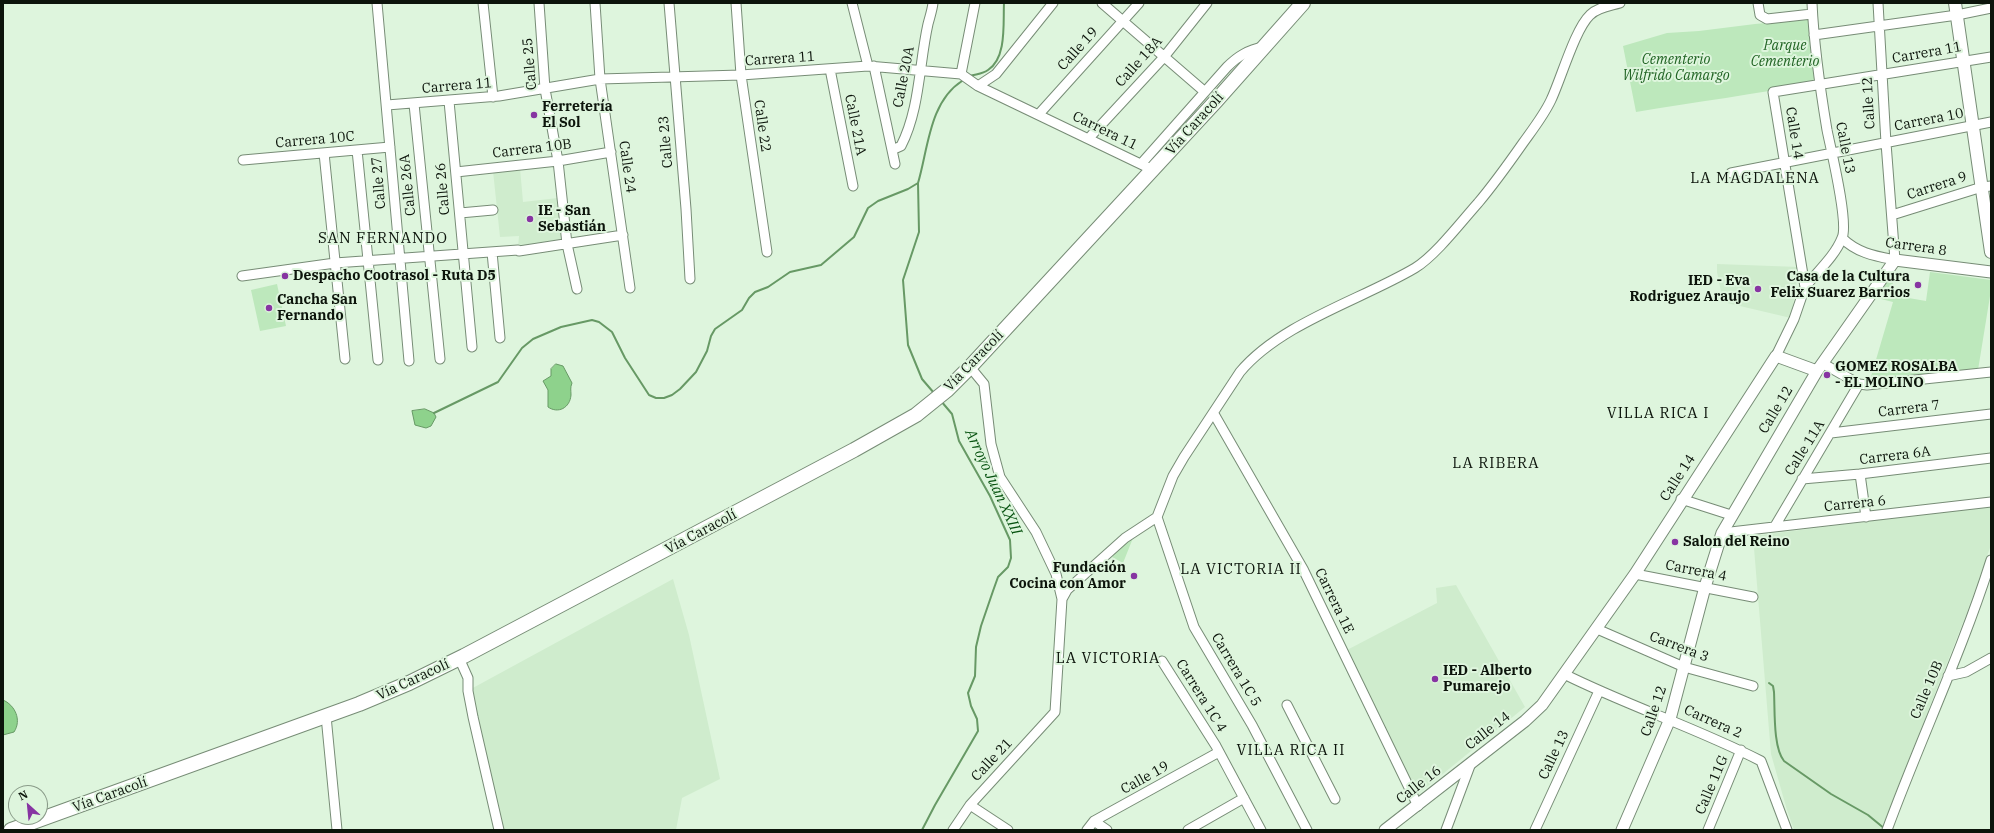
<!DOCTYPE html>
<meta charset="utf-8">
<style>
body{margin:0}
#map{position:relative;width:1994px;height:833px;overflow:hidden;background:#def5dd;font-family:"IBM Plex Serif",serif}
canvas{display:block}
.frame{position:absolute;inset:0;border:4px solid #0c140b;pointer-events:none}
.north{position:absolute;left:8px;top:785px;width:40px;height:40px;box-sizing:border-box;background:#def5dd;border:1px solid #8a9b89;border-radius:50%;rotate:333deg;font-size:11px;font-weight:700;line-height:16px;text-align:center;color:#0c140b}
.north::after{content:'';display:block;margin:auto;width:14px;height:18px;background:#8734a2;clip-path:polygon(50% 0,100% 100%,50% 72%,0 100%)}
</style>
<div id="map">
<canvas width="1994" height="833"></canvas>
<div class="frame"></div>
<div class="north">N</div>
</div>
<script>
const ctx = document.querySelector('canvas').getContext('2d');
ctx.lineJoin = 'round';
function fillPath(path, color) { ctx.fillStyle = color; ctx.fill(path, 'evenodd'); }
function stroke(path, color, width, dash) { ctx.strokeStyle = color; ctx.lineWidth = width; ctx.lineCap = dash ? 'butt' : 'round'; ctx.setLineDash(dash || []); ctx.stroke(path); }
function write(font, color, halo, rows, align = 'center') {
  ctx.font = font + ' "IBM Plex Serif",serif'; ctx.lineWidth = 4; ctx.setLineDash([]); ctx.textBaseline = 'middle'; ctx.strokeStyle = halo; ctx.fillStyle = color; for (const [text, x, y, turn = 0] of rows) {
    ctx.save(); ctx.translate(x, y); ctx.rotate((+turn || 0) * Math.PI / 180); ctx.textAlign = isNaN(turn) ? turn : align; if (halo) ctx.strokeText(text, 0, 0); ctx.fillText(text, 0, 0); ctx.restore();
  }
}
fillPath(new Path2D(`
 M520,168l3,34 35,-4 7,43 -47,7 1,-12 -19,1 -7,-66z
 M1717,264l82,3 -8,51 -68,-16 -6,-30z
 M1991,506v39l-25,70 -85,215h-87l-7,-20 -16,-56 -18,-218z
 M673,579l16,56 31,144 -38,19 -6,32h-174l-31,-141z
 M1456,585l69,122 -108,88 -70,-145 90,-47 -1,-15z`), '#cfeccd');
fillPath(new Path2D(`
 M1808,19l7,64c-59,11 -119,19 -179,29l-13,-66 44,-13 32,-2 56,-7z
 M1895,268l-4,27 35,6 4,-29 61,8v10l-13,80 -108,10 23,-78 -20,-5z
 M277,284l9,42 -26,5 -9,-41z
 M1129,536l4,2 -10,25 -11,-6z`), '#bde8bc');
const water = new Path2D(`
 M556,364l7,2 9,17c-2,5 -1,7 -1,12 -1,13 -13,19 -23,12v-17l-5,-9 8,-5v-7z
 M425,409l9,4 2,4 -5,9 -5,2 -11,-3 -3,-14z
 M3,700c12,5 19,20 11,32l-11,3z`);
fillPath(water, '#8ed28c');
stroke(water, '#679965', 1);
stroke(new Path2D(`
 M970,76c6,-2 13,-2 18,-6 19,-12 15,-47 16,-67
 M918,183l1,49 -16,48 5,65 14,34 12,14
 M434,413l64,-31 24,-34 11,-9 28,-12 31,-7 7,2 13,10 13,26 24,37 7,3h8l8,-3 8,-6 16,-17 11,-21 4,-15 4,-7 27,-19 7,-12 6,-6 13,-5 22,-15 31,-7 33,-28 14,-29 10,-7 30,-12 10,-6c10,-33 11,-81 44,-102
 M1769,683l4,3 1,6c1,19 -1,55 10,69l47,33 37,21 17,14
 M922,830l13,-25 43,-74 -1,-12 -6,-13 -3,-13 7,-17 1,-29 5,-21 12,-35 5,-14 10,-10 3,-9 -1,-18 -20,-44 -31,-55 -7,-27 -11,-13`), '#679965', 2);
const minor = new Path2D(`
 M377,3l32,358
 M483,3l10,94
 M539,3l6,86 13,72 9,83 10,45
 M595,3l5,76 30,209
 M669,3l17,206 4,70
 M736,3l5,72 26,177
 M852,3l16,63
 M1102,3l103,89
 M1758,3l2,12 7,4 45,-5
 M1814,35l143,-20 34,-7
 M874,66l21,98
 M830,69l23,117
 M961,74l14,-71
 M978,86l18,-12 57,-71
 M449,101l23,246
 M414,104l26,255
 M387,105l112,-9 101,-17 141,-4 127,-9 93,8 17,12 175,84
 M1039,114l100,-111
 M1089,138l75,-81 43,-54
 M357,150l21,210
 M892,150l9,-4c19,-37 18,-82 27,-122 2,-8 4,-13 5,-21
 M324,153l21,206
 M243,160l147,-13
 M1141,164l86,-97c11,-11 21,-17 37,-20
 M456,172l102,-11 53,-9
 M1731,173l260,-51
 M460,213l33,-3
 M1892,215l90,-28 9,-1
 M1842,238c15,15 33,18 53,22l-9,-117 -8,-140
 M492,252l8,86
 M242,276l93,-13 183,-13 1,1 104,-16
 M1805,287c12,-15 30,-31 37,-49 7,-15 -11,-88 -15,-108 -7,-42 -13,-84 -15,-127
 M1776,356l18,-37 11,-32 -32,-195 218,-35
 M1822,363l37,21 8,1 124,-13
 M970,367l14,17 7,60 9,33 36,55 20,42 6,25
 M1214,414l89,155 115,237
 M1831,433l160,-19
 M1860,474l6,43
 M1802,479l58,-5 131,-16
 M1681,499l50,16
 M1157,517l37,110 58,98 55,105
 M1775,526l84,-142
 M1722,533l269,-31
 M1635,574l118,23
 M1597,629l87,38 69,19
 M459,658l9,20v13l5,26 26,113
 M1162,661l54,85 45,84
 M1564,674c64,32 133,54 197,87l26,69
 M1948,676l18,-4 25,-14
 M1287,705l48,94
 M326,716l11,114
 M970,805l38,25
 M1094,821l13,9
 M953,830l17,-25 85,-93 7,-113 5,-9 58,-52 32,-21 16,-41 11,-19 56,-85c41,-49 121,-72 175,-104 21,-13 46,-46 63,-65 16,-19 31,-40 45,-60 10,-14 21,-28 28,-43 10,-21 24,-71 39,-85 8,-8 20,-9 30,-12
 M1087,830l7,-9 125,-69
 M1188,830l56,-32
 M1446,830l25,-67
 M1535,830l64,-139
 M1708,830l33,-80
 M1887,830c33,-90 75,-178 104,-270`);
const tertiary = new Path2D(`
 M1385,830l140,-109 17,-16 93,-131 141,-218 41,15
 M1622,830l48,-111 35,-132 17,-54 95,-162 78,-111 96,12`);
const secondary = new Path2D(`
 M1955,3l36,249`);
const primary = new Path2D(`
 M11,830l348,-126 50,-21 55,-27 390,-206 62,-35 31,-25 23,-23 246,-266 87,-98`);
stroke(minor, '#778c76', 11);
stroke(tertiary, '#778c76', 13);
stroke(secondary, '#778c76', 14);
stroke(primary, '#778c76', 16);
stroke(minor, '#fff', 9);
stroke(tertiary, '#fff', 11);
stroke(secondary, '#fff', 12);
stroke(primary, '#fff', 14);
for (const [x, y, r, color] of [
 [534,115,4,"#8734a2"],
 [530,219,4,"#8734a2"],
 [285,276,4,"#8734a2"],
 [1918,285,4,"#8734a2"],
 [1758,289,4,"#8734a2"],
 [269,308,4,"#8734a2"],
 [1827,375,4,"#8734a2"],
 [1675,542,4,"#8734a2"],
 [1134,576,4,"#8734a2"],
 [1435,679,4,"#8734a2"]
]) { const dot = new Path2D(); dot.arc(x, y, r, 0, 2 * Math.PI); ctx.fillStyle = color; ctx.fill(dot); stroke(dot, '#def5dd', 1.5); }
write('italic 14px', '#216424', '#def5dd', [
 ["Parque",1785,46],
 ["Cementerio",1785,62],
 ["Cementerio",1676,60],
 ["Wilfrido Camargo",1676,76]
]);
write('14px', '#0c140b', '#def5dd', [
 ["Calle 19",1078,49,-48],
 ["Carrera 11",1927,53,-10],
 ["Carrera 11",780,59,-4],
 ["Calle 18A",1139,62,-48],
 ["Calle 25",530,64,-95],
 ["Calle 20A",904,77,-79],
 ["Carrera 11",457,86,-5],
 ["Calle 12",1869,103,-93],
 ["Carrera 10",1929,120,-11],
 ["Vía Caracolí",1195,124,-48],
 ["Calle 21A",855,125,79],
 ["Calle 22",762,126,82],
 ["Carrera 11",1105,131,26],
 ["Calle 14",1794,133,81],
 ["Carrera 10C",315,140,-5],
 ["Calle 23",666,142,-95],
 ["Calle 13",1845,148,79],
 ["Carrera 10B",532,149,-7],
 ["Calle 24",627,167,82],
 ["Calle 27",379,183,-95],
 ["Calle 26A",408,185,-96],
 ["Carrera 9",1937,186,-18],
 ["Calle 26",443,189,-95],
 ["Carrera 8",1916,247,8],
 ["Vía Caracolí",974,361,-46],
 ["Carrera 7",1909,409,-7],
 ["Calle 12",1776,410,-59],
 ["Calle 11A",1805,448,-58],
 ["Carrera 6A",1895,456,-7],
 ["Calle 14",1678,478,-57],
 ["Carrera 6",1855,504,-6],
 ["Vía Caracolí",701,532,-28],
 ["Carrera 4",1696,571,11],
 ["Carrera 1E",1334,601,64],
 ["Carrera 3",1679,647,21],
 ["Carrera 1C 5",1236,670,59],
 ["Vía Caracolí",413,680,-25],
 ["Calle 10B",1927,690,-67],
 ["Carrera 1C 4",1201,696,58],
 ["Calle 12",1654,711,-71],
 ["Carrera 2",1713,722,24],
 ["Calle 14",1488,731,-38],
 ["Calle 13",1554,755,-65],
 ["Calle 21",992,760,-47],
 ["Calle 19",1145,778,-29],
 ["Calle 16",1419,785,-38],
 ["Calle 11G",1712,785,-67],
 ["Vía Caracolí",110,795,-20]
]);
write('bold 14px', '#0c140b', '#def5dd', [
 ["Ferretería",542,107],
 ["El Sol",542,123],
 ["IE - San",538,211],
 ["Sebastián",538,227],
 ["Despacho Cootrasol - Ruta D5",293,276],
 ["Casa de la Cultura",1910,277,"right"],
 ["Felix Suarez Barrios",1910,293,"right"],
 ["IED - Eva",1750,281,"right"],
 ["Rodriguez Araujo",1750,297,"right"],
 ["Cancha San",277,300],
 ["Fernando",277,316],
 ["GOMEZ ROSALBA",1835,367],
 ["- EL MOLINO",1835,383],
 ["Salon del Reino",1683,542],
 ["Fundación",1126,568,"right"],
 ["Cocina con Amor",1126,584,"right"],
 ["IED - Alberto",1443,671],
 ["Pumarejo",1443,687]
], 'left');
ctx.letterSpacing = '1px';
write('15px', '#0c140b', '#def5dd', [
 ["LA MAGDALENA",1755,179],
 ["SAN FERNANDO",383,239],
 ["VILLA RICA I",1658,414],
 ["LA RIBERA",1496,464],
 ["LA VICTORIA II",1241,570],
 ["LA VICTORIA",1108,659],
 ["VILLA RICA II",1291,751]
]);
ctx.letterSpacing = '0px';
write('italic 15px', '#075210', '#def5dd', [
 ["Arroyo Juan XXIII",993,482,65]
]);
</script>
